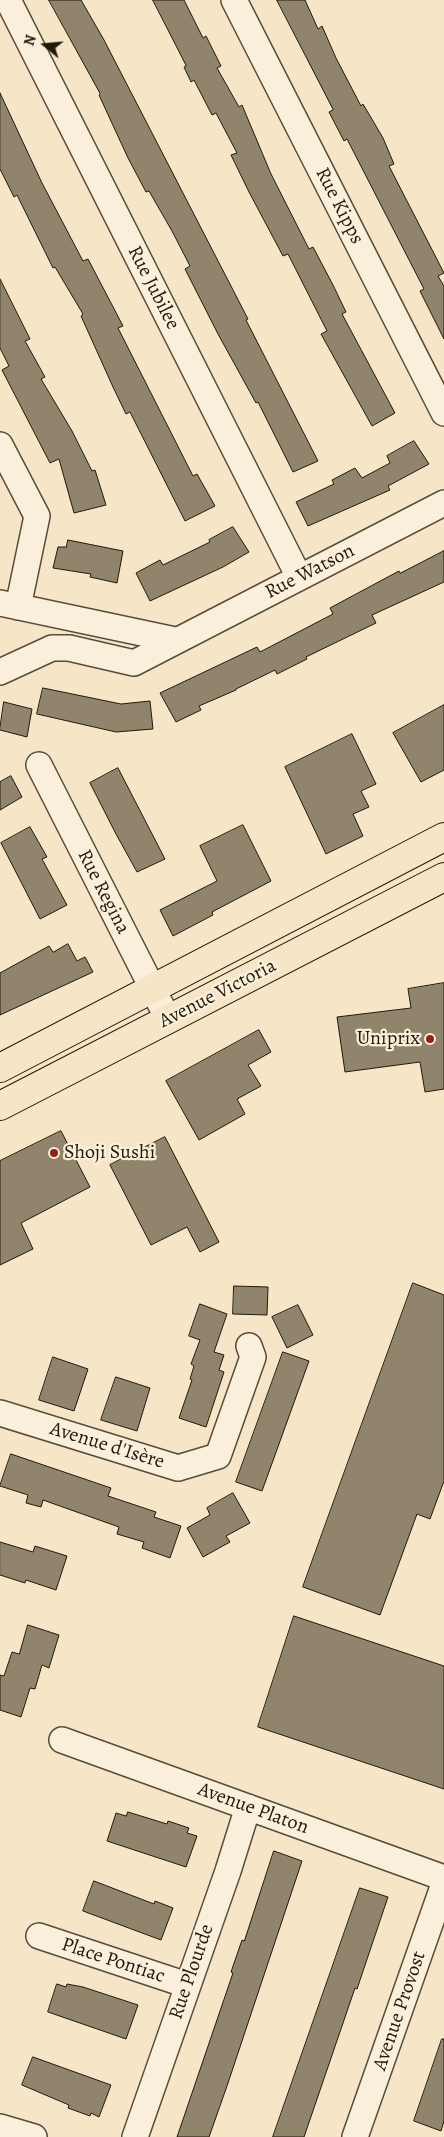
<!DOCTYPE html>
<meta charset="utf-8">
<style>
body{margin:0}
#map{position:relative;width:444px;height:2137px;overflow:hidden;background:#f6e6c7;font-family:Alegreya,serif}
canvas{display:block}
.north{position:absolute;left:20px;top:20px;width:50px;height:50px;-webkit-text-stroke:4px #f9efdb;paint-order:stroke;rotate:287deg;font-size:14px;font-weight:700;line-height:20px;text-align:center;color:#22190b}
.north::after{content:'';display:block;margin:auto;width:18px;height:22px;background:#22190b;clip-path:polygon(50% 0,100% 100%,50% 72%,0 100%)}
</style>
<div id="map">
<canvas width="444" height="2137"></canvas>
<div class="north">N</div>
</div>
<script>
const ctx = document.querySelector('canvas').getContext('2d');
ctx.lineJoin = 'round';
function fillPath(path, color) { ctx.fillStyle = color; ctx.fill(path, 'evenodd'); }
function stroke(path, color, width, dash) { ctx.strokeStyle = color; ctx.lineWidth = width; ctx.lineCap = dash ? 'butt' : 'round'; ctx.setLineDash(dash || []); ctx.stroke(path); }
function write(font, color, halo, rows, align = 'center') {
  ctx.font = font + ' Alegreya,serif'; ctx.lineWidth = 4.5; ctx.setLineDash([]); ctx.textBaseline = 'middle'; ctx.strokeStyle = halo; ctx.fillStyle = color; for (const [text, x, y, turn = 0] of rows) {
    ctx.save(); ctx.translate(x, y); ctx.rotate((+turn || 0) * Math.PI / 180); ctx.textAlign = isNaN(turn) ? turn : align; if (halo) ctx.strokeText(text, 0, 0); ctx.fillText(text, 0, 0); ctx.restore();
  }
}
const building = new Path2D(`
 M49,0h32l23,40 144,279 -2,1 72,141 -25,11 -35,-70 -2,1 -38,-69 -33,-65 5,-3 -18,-35 -23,-40 -3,1 -18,-34 -29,-63 1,-1z
 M153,0h31l19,38 3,-2 15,30 -4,2 22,39 3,-2 29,69 38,75 4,-2 20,38 13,27 -4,2 53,99 -23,13 -51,-92 6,-3 -39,-77 -5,2 -34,-64 -18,-37 6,-2 -21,-40 -4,2 -18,-35 -3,2 -7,-15 2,-1z
 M277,0h28l13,29 4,-3 14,32 25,48 2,-2 20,34 11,26 -5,2 55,107 -6,3 6,10v53l-24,-48 4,-2 -77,-150 -3,2 -15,-29 4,-2z
 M0,93l42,90 41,78 5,-2 35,67 -5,2 75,148 4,-2 18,32 -30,15 -55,-109 -4,2 -13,-27 -32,-71 2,-2 -28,-47 -2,1 -36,-73 -3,2 -14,-28z
 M0,279l30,60 -5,2 20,36 -4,2 31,52 20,40 3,-1 11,35 -32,8 -15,-54 -9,4 -48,-93 7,-4 -9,-18z
 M414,441l15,23 -41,22 2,4 -82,36 -12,-24 38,-18 -2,-4 23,-12 7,10 28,-15 -3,-7z
 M233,527l16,25 -26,15 -73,34 -14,-28 24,-13 3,5 47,-23 -1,-2z
 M68,540l55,11 -6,32 -27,-6 1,-3 -38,-6 5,-21h8z
 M444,551v31l-72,33 4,8 -70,34 1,2 -30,15 -2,-4 -39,19v1l-37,16 2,4 -25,12 -16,-29 97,-46 3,5 73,-38 -3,-6 69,-37 1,2z
 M43,688l78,16 29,-3 3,28 -37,3 -79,-18z
 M4,702l28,7 -5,28 -27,-7z
 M444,705v65l-23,12 -28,-49z
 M352,734l24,50 -15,7 8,16 -16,7 10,22 -37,18 -41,-87z
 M118,768l47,91 -28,13 -21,-38 -26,-51z
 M11,776l11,21 -22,13v-28z
 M243,825l28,56 -59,31 1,3 -40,21 -13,-26 57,-29 -17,-35z
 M30,827l17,30 -5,2 25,46 -27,14 -39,-76z
 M68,944l9,17 8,-4 8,15 -93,43v-42l49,-27 4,6z
 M444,983v106l-19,3 -5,-30 -75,10 -8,-55 74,-9 -3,-19z
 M259,1030l12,22 -23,13 13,21 -24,13 8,15 -46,26 -33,-59z
 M61,1131l29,56 -69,36 12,26 -33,16v-104z
 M165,1137l54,105 -19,10 -13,-25 -36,18 -41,-80z
 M413,1283l31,12v186l-14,38 -13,-5 -37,101 -77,-28z
 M234,1286l34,1 -1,28 -34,-1z
 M200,1304l27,10 -13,38 10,3 -5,15 5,2 -18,55 -27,-9 13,-38 -2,-1 4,-13 -3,-2 9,-24 -11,-4z
 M298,1305l15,30 -26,13 -15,-31z
 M283,1352l26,9 -47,130 -26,-9z
 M53,1357l35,12 -14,42 -35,-11z
 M116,1377l34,11 -13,43 -36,-11z
 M11,1454l100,34 -3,8 48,16 -2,5 27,9 -11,32 -28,-10 2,-6 -27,-8 2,-7 -76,-27 -2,7 -15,-4 2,-8 -28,-9z
 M233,1493l17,30 -24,13 4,6 -27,15 -16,-29 23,-13 -3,-7z
 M0,1542l33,10 2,-6 32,10 -11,34 -30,-10 -1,3 -25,-8z
 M294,1616l150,50v123l-186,-62z
 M28,1625l31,10 -10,33 -7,-3 -7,24 -5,-1 -9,29 -21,-7v-35l4,1 8,-24 7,2z
 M128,1812l39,12 1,-3 21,7 -2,5 10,3 -11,31 -79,-26 9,-28 10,3z
 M274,1851l28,10 -75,225 -18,51h-32l56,-164 -2,-1 11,-32 2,1z
 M94,1881l60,23 1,-3 18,7 -12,32 -78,-29z
 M360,1888l28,9 -31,92 -2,-1 -51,149h-31z
 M57,1984l9,3 1,-3 16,3 55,18 -12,34 -78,-27z
 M442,2039h2v82l-3,10 -27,-10z
 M33,2057l78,28 -12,32 -8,-4 -1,3 -22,-8 1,-3 -47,-20z`);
fillPath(building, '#90846d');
stroke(building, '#22190b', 1);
const minor = new Path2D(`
 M8,0l291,577
 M234,0l210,413
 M0,445l37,71 -19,91
 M0,603l175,37
 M0,672l52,-24h17l65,15 310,-160
 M39,765l129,254
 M0,1413l178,55 40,-12 35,-99 -4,-11
 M62,1740l382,138
 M39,1936l148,49
 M0,2127l34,10
 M135,2137l93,-266 20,-64
 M355,2137l89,-253`);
const major = new Path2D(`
 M0,1068l444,-231
 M0,1106l444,-229`);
stroke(minor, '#574c3a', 28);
stroke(major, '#22190b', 30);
stroke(minor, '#f9efdb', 25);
stroke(major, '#f6e6c7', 28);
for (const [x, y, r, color] of [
 [430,1039,5,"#8f2418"],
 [54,1153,5,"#8f2418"]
]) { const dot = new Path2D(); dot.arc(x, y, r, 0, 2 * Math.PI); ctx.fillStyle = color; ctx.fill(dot); stroke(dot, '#f9efdb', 2); }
write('20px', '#22190b', '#f9efdb', [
 ["Rue Kipps",339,206,63],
 ["Rue Jubilee",153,288,63],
 ["Rue Watson",310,572,-27],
 ["Rue Regina",103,892,63],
 ["Avenue Victoria",218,994,-27],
 ["Avenue d'Isère",107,1446,17],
 ["Avenue Platon",253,1809,20],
 ["Place Pontiac",113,1961,18],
 ["Rue Plourde",192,1972,-71],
 ["Avenue Provost",400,2011,-71]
]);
write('20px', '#22190b', '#f9efdb', [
 ["Uniprix",420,1039],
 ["Shoji Sushi",64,1153,"left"]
], 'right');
</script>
